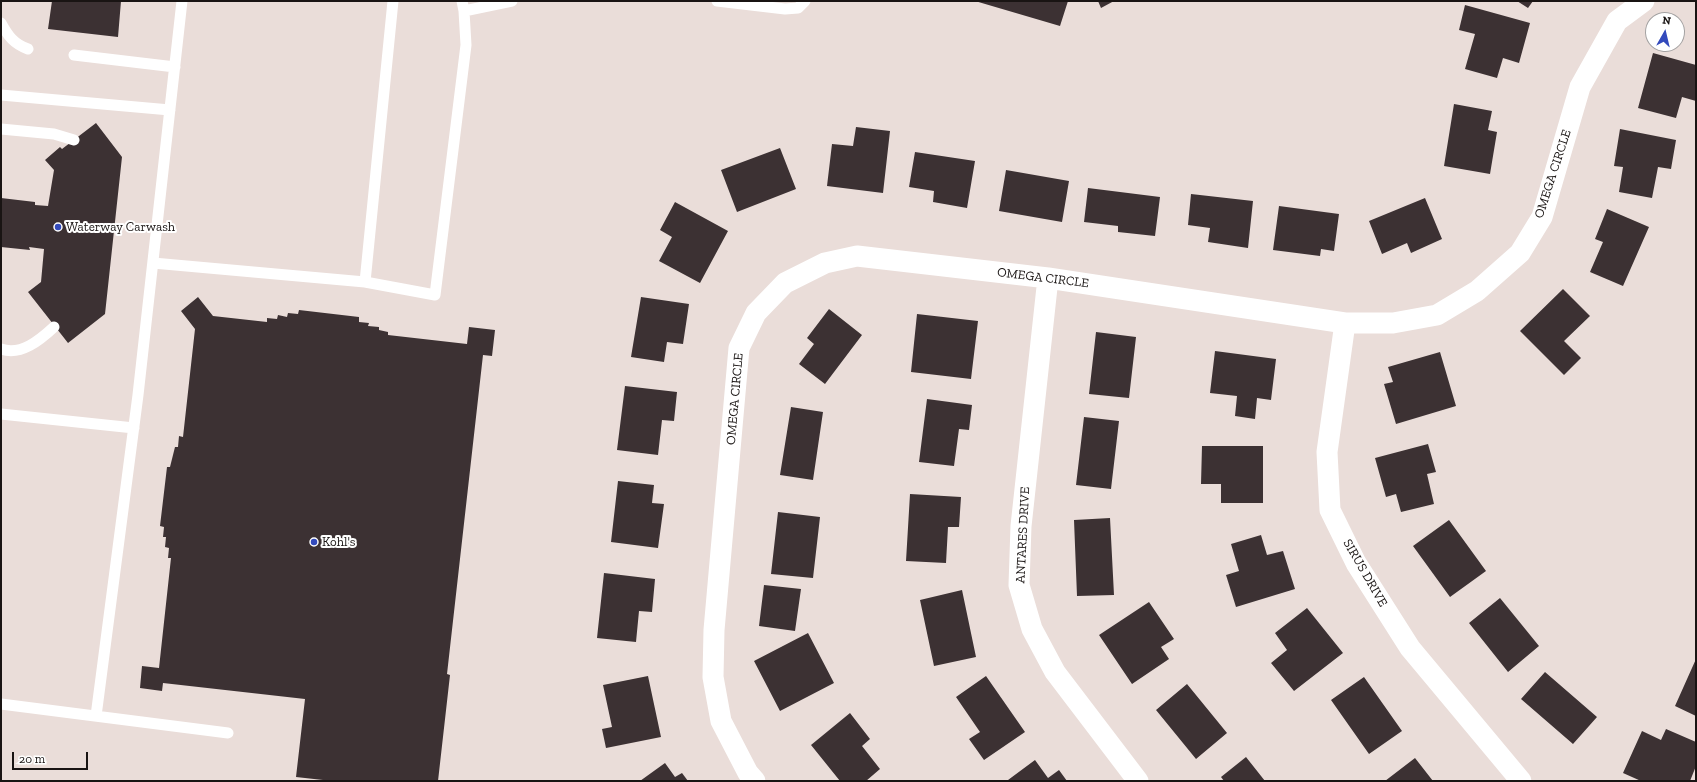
<!DOCTYPE html>
<style>
body{margin:0}
#map{position:relative;width:1697px;height:782px;overflow:hidden;background:#eaddd9;font-family:"Zilla Slab",serif}
canvas{display:block}
.frame{position:absolute;inset:0;border:2px solid #191413;pointer-events:none}
.north{position:absolute;left:1645px;top:12px;width:40px;height:40px;box-sizing:border-box;background:#fff;border:1px solid #a3a1a1;border-radius:50%;rotate:8deg;font-size:11px;font-weight:700;line-height:16px;text-align:center;color:#191413}
.north::after{content:'';display:block;margin:auto;width:14px;height:18px;background:#334abc;clip-path:polygon(50% 0,100% 100%,50% 72%,0 100%)}
.scale{position:absolute;left:12px;top:752px;width:76px;height:18px;box-sizing:border-box;border:2px solid #191413;border-top:0;padding-left:5px;font-size:12px;line-height:14px;white-space:nowrap;color:#191413;-webkit-text-stroke:3px #fff;paint-order:stroke}
</style>
<div id="map">
<canvas width="1697" height="782"></canvas>
<div class="frame"></div>
<div class="north">N</div>
<div class="scale">20 m</div>
</div>
<script>
const ctx = document.querySelector('canvas').getContext('2d');
ctx.lineJoin = 'round';
function fillPath(path, color) { ctx.fillStyle = color; ctx.fill(path, 'evenodd'); }
function stroke(path, color, width, dash) { ctx.strokeStyle = color; ctx.lineWidth = width; ctx.lineCap = dash ? 'butt' : 'round'; ctx.setLineDash(dash || []); ctx.stroke(path); }
function write(font, color, halo, rows, align = 'center') {
  ctx.font = font + ' "Zilla Slab",serif'; ctx.lineWidth = 4; ctx.setLineDash([]); ctx.textBaseline = 'middle'; ctx.strokeStyle = halo; ctx.fillStyle = color; for (const [text, x, y, turn = 0] of rows) {
    ctx.save(); ctx.translate(x, y); ctx.rotate((+turn || 0) * Math.PI / 180); ctx.textAlign = isNaN(turn) ? turn : align; if (halo) ctx.strokeText(text, 0, 0); ctx.fillText(text, 0, 0); ctx.restore();
  }
}
fillPath(new Path2D(`
 M52,1h69l-3,36 -70,-8z
 M975,1h93l-8,25z
 M1098,1h16l-13,7z
 M1517,1h16l-5,7z
 M1465,5l65,18 -11,40 -16,-5 -6,20 -32,-9 10,-35 -16,-4z
 M1653,53l43,12v36l-14,-4 -6,21 -38,-10z
 M1454,104l38,7 -4,19 9,2 -7,42 -46,-8z
 M96,123l26,34 -17,157 -37,29 -40,-51 13,-10 3,-33 -15,-2 1,3 -29,-3v-49l34,4v3l13,1 6,-36 -9,-10 15,-13 2,2z
 M856,127l34,4 -7,62 -56,-7 5,-42 21,2z
 M1620,129l56,11 -5,29 -13,-2 -6,31 -33,-6 4,-25 -9,-1z
 M780,148l16,41 -59,23 -16,-42z
 M915,152l60,9 -8,47 -34,-6 1,-11 -25,-4z
 M1006,170l63,11 -7,41 -63,-11z
 M1088,188l72,9 -5,39 -37,-4v-6l-34,-4z
 M1191,194l62,7 -5,47 -40,-6 2,-14 -22,-3z
 M1425,198l17,41 -31,14 -4,-10 -25,11 -13,-33z
 M675,202l53,29 -28,52 -41,-22 13,-24 -12,-7z
 M1279,206l60,8 -5,37 -13,-2 -1,7 -47,-6z
 M1607,209l42,18 -26,59 -33,-14 13,-30 -8,-3z
 M1563,289l27,27 -26,25 17,17 -17,17 -44,-44z
 M198,297l15,19 54,6v-4l10,1 1,-4 9,2 1,-4 10,1 1,-4 60,7v5l10,1 -1,3 11,1v3l9,2v3l79,9 2,-17 26,3 -3,26 -9,-1 -36,319 3,1 -12,106h-106l-36,-4 9,-78 -142,-16 -1,8 -22,-3 2,-22 17,2 12,-110h-3l1,-10 -4,-1 1,-10h-3l1,-10 -4,-1 7,-59h3l5,-20h3l1,-11 4,1 12,-108 -14,-18z
 M641,297l48,7 -6,40 -16,-2 -3,20 -33,-5z
 M829,309l33,26 -37,49 -26,-20 15,-20 -7,-6z
 M917,314l61,7 -7,58 -60,-7z
 M1096,332l40,5 -7,61 -40,-4z
 M1215,351l61,8 -5,41 -14,-2 -2,21 -20,-3 2,-20 -27,-3z
 M1440,352l16,54 -60,18 -12,-40 9,-2 -5,-15z
 M625,386l52,6 -3,29 -12,-1 -4,35 -41,-5z
 M927,399l45,6 -3,25 -10,-1 -5,37 -35,-4z
 M791,407l32,5 -10,68 -33,-5z
 M1084,417l35,4 -8,68 -35,-4z
 M1428,444l8,28 -9,2 7,30 -33,8 -5,-18 -10,3 -11,-39z
 M1202,446h61v57h-42v-19h-20z
 M618,481l36,4 -2,18 12,1 -6,44 -47,-6z
 M910,494l51,3 -2,30h-11l-2,36 -40,-2z
 M778,512l42,5 -7,61 -42,-4z
 M1110,518l4,77 -37,1 -3,-76z
 M1449,520l37,51 -36,26 -37,-51z
 M1261,535l6,20 16,-4 12,38 -59,18 -10,-32 13,-4 -8,-27z
 M604,573l51,6 -3,33 -13,-1 -3,31 -39,-4z
 M764,585l37,4 -6,42 -36,-5z
 M962,590l14,67 -42,9 -14,-66z
 M1500,598l39,48 -31,26 -39,-49z
 M1149,602l25,37 -13,8 8,12 -37,25 -33,-49z
 M1307,608l36,45 -49,38 -23,-28 16,-13 -12,-17z
 M808,633l26,50 -54,28 -26,-50z
 M1696,659v57l-21,-10z
 M1545,672l52,45 -24,27 -52,-45z
 M648,676l13,61 -55,11 -4,-19 10,-2 -9,-42z
 M986,676l39,56 -41,28 -15,-21 11,-7 -24,-35z
 M1364,677l38,54 -33,23 -38,-54z
 M1187,684l40,49 -31,26 -40,-49z
 M850,713l20,26 -8,7 18,23 -14,12h-26l-29,-36z
 M1666,729l30,13v24l-6,15h-49l-18,-8 19,-42 19,9z
 M1246,757l19,24h-41l-3,-4z
 M1415,758l18,23h-48z
 M1035,760l13,18 11,-8 8,11h-58l-1,-1z
 M665,763l10,14 7,-4 6,8h-48z`), '#3c3133');
stroke(new Path2D(`
 M717,1l68,8 13,-1 7,-7
 M464,11l48,-10
 M1,23c7,13 13,21 27,26
 M74,55l101,12
 M1,95l169,15
 M1,129l53,5 20,6
 M153,263l212,19 70,13 31,-250 -2,-34 -2,-10
 M365,282l28,-281
 M1,349c20,7 39,-9 53,-22
 M1,414l133,14
 M1,704l227,29
 M96,716l42,-321 44,-394`), '#fff', 11);
stroke(new Path2D(`
 M1048,278l-27,248 -2,59 13,44 23,43 83,109
 M1345,323l-18,129 3,58 26,53 54,85 111,133
 M755,781l-7,-8 -27,-52 -8,-44 1,-47 25,-282 17,-35 29,-30 40,-20 32,-7 191,22 297,45h48l44,-8 40,-24 43,-38 22,-36 38,-130 37,-66 27,-20`), '#fff', 21);
for (const [x, y, r, color] of [
 [58,227,4,"#334abc"],
 [314,542,4,"#334abc"]
]) { const dot = new Path2D(); dot.arc(x, y, r, 0, 2 * Math.PI); ctx.fillStyle = color; ctx.fill(dot); stroke(dot, '#fff', 1.5); }
write('13px', '#191413', '#fff', [
 ["OMEGA CIRCLE",1553,174,-72],
 ["OMEGA CIRCLE",1043,278,7],
 ["OMEGA CIRCLE",735,399,-85],
 ["ANTARES DRIVE",1023,535,-87],
 ["SIRUS DRIVE",1365,573,60]
]);
write('13px', '#191413', '#fff', [
 ["Waterway Carwash",66,227],
 ["Kohl's",322,542]
], 'left');
</script>
